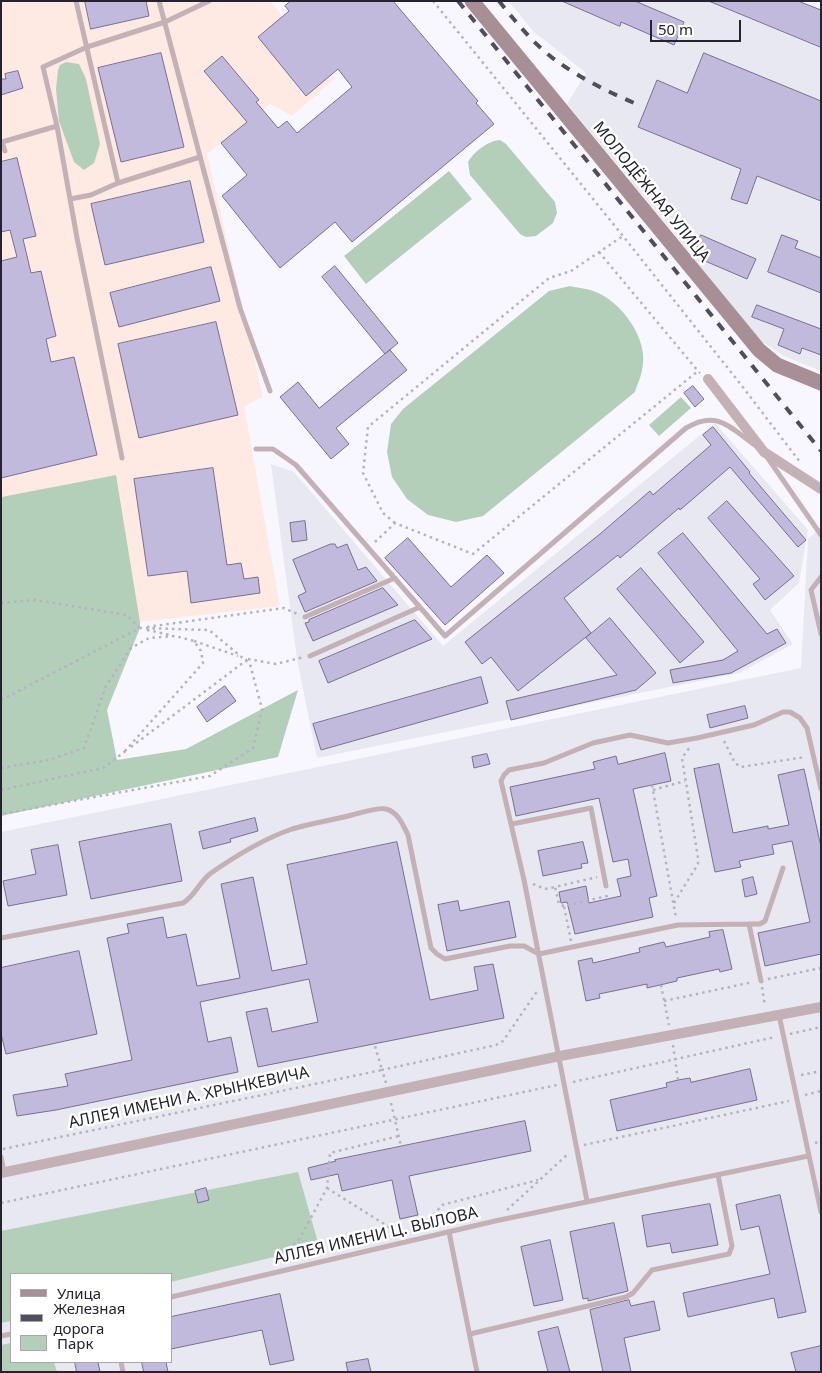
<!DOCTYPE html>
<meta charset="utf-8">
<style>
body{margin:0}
#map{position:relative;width:822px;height:1373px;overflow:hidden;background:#f8f7ff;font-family:"Noto Sans",sans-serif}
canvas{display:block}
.frame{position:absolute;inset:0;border:2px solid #252331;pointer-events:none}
.legend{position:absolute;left:10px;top:1273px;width:162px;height:90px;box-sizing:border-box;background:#fff;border:1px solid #a8a7ad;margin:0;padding:6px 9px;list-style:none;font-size:15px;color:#252331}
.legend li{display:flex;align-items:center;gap:10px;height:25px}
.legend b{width:25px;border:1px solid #a8a7ad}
.scale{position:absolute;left:650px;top:20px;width:91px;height:22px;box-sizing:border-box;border:2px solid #252331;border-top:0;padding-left:6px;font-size:15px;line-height:18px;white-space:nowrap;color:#252331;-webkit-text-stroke:4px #fff;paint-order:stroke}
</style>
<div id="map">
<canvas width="822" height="1373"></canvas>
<div class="frame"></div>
<ul class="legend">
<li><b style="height:6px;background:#a88e95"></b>Улица</li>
<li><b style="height:6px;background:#504e5b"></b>Железная дорога</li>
<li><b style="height:14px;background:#b3cfba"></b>Парк</li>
</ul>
<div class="scale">50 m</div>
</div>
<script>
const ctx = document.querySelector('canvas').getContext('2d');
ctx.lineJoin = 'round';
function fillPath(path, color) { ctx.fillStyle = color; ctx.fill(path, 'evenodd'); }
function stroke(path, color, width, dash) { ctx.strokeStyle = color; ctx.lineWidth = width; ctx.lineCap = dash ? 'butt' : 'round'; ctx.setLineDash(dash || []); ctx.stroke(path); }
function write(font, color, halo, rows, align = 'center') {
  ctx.font = font + ' "Noto Sans",sans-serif'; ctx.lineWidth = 5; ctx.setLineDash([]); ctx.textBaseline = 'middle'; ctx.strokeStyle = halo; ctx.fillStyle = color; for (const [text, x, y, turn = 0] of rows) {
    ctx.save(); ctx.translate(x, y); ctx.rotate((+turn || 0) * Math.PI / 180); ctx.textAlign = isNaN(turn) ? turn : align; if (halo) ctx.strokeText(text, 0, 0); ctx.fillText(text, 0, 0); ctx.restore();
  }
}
fillPath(new Path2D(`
 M1,1h269l65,77 -43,38 -22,-12 -63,50 56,243 -19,9 36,200 -140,16 -24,-147 -115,22z`), '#fee9e3');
fillPath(new Path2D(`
 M508,1h291l22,9v361l-37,-15 -23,-15 -28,-32 -50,-65 -116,-140 19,-31 -52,-41z
 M715,423l93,107 -9,53 -29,27 23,34 -54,29 -422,85 -20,-99 -26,-195 23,8 149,174z
 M821,528v844h-820v-540l800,-164 7,-129zM11,1274h160v88h-160z`), '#e8e8f1');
fillPath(new Path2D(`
 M66,62l13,2 7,15 14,65 -6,19 -10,7 -10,-8 -15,-41 -3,-32 2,-19 2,-5z
 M500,140l6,4 49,58 2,11 -4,10 -17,13 -10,1 -6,-3 -50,-59 -2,-13c6,-10 19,-21 32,-22z
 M449,171l23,28 -106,85 -22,-28z
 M570,286c8,2 16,2 23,5 28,9 57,49 49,79 -1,7 -5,15 -7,22l-152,124 -27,6 -28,-7 -21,-16 -15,-22 -5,-25 4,-28 12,-15 146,-118z
 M681,397l10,11 -32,28 -10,-11z
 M116,475l24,147v6l-33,82 10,50 69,-11 112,-59 -20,67 -277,59v-319z
 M298,1172l21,74 -148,36v-8h-160v47l-10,2v-92z
 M11,1343v19h43l3,10h-56v-27z`), '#b3cfba');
const building = new Path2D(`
 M85,1h61l3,15 -58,13z
 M291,1h102l85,100 -2,2 18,21 -142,118 -17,-20 -55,46 -58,-72 25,-21 -26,-32 26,-21 -43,-51 18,-15 37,44 -3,2 22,26 9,-7 10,12 55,-46 -14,-18 -32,27 -48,-59 31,-26 -4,-5z
 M562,1h73l49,21 -10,23 -53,-23 -1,4z
 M709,1h89l23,9v37z
 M161,53l23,94 -63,15 -23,-94z
 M704,53l117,48v100l-64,-25 -10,28 -16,-5 10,-30 -103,-42 19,-47 30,13z
 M18,71l5,17 -22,7v-16h5l-1,-5z
 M17,158l19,78 -13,3 8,34 10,-2 15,65 -10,3 5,23 23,-5 23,98 -96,23v-217l16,-4 -7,-27 -9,2v-70z
 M190,181l14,61 -99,23 -14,-61z
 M701,235l55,24 -9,20 -42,-18 4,-10 -13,-5z
 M782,235l16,6 -3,7 26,10v35l-53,-21z
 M335,266l63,77 -13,11 -63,-77z
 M211,267l9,34 -101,26 -9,-34z
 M757,305l64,24v26l-19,-7 -2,6 -22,-9 6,-16 -32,-12z
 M216,322l22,93 -99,23 -21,-94z
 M390,350l17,20 -71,58 13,16 -18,15 -51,-62 18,-15 21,26z
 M693,386l11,13 -9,8 -11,-14z
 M713,427l37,45 -1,1 57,67 -8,7 -68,-80 -50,43 -1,-2 -59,50 -2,-3 -54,43 27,35 -73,58 -27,-34 -9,7 -17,-22 135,-108 50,-43 3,4 58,-50 -8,-10z
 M213,468l14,97 14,-2 3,16 14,-2 2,16 -69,10 -4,-32 -39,5 -14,-97z
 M727,501l67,75 -29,24 -12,-16 7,-5 -52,-61z
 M305,521l2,19 -15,2 -2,-19z
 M683,533l84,101 10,-5 9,14 -55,30 -58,10 -3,-13 53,-10 15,-9 -80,-98z
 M408,538l43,49 36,-32 17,18 -59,52 -60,-67z
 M331,544h4l2,4 10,-4 11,26 8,-3 11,14 -72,31 -7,-16 8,-4 -13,-32z
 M641,568l63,74 -24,21 -63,-74z
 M383,588l15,17 -85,36 -8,-18 4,-1v-2z
 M610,618l46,55 -20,17 -125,30 -5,-19 111,-26 -31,-37z
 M415,620l17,19 -104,44 -9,-22z
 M481,677l7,26 -167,47 -8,-26z
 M225,686l11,15 -29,21 -10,-15z
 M745,706l3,12 -38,10 -3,-13z
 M665,753l6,28 -38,8 24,107 -8,2 4,19 -78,17 -8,-32 -6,1 -2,-11 27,-6 3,17 32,-7 -4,-17 14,-3 -3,-17 -15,3 -14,-64 -83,18 -6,-29 85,-18 -2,-7 23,-6 2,8z
 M487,754l3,10 -16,4 -2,-11z
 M719,764l14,69 35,-7v3l21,-4 -11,-50 26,-6 17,78v107l-56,12 -7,-33 52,-11 -18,-81 -20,4 2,9 -35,7 2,6 -26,5 -21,-103z
 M255,818l3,13 -28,8 1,3 -28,7 -4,-17z
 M171,824l11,57 -91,18 -12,-57z
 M397,842l33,158 48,-10 -4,-23 19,-3 11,54 -246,49 -12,-55 21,-4 5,24 46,-10 -9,-43 -109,23 8,40 23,-5 7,35 -182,38 -39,6 -4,-21 55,-9 -3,-12 67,-14 -25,-122 22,-5 -2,-9 36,-7 4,21 19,-4 11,52 43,-8 -19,-94 32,-7 19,94 35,-7 -20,-99z
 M583,842l5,21 -7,1 1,4 -39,8 -5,-25z
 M58,845l9,50 -59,11 -5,-25 33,-7 -5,-24z
 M753,877l4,17 -12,3 -3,-17z
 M458,901l2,10 49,-10 7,36 -69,14 -9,-46z
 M723,930l9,39 -12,3 -1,-3 -42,9v3l-30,7v-4l-48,10 1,4 -14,3 -8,-40 14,-3 1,5 47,-11 -1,-4 25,-6 2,5 44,-10 -1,-5z
 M79,951l18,83 -91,20 -5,-20v-66z
 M750,1069l7,31 -140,31 -7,-31 57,-13 -1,-4 12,-3 12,-2 1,4z
 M525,1121l6,30 -122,25 9,39 -18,4 -8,-39 -50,11 -4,-17 -27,6 -3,-12 28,-7 -1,-1z
 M206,1188l3,12 -11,3 -3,-12z
 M780,1195l26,117 -28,6 -4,-20 -86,19 -5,-24 87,-19 -11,-48 -18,4 -5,-25z
 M710,1204l8,41 -46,8 -2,-10 -23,4 -5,-31z
 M614,1223l14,68 -40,10v-3l-5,1 -13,-67z
 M550,1240l13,60 -29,6 -13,-59z
 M280,1294l14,66 -24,5 -8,-35 -91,19v-32z
 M629,1300l2,6 23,-5 6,29 -36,8 7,34h-28l-13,-62z
 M558,1327l12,45h-22l-10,-40z
 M821,1346v26h-25l-5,-19z
 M368,1359l3,13h-23l-2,-9z
 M75,1362h23l2,10h-23z
 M142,1362h24l2,10h-24z`);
fillPath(building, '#c2badd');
stroke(building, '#787090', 1);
stroke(new Path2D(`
 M433,1l190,235 119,150 58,76
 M599,252l99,119
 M395,523l-12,-10 -20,-40 5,-46 181,-149 22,-7 52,-35
 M375,542l20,-19 78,31 225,-183 2,2
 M1,603l34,-3 92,15 12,13
 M147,627l137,-19 13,6
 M147,630l24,5
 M194,641l44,15
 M248,659l28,5 28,-7
 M1,700l139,-72 69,2 41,34 12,45 -9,39 -43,28 -209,38
 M724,741l11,22 6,4 64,-10
 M131,747l117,-88
 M1,768l48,-8 35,-12 22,-62 25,-38 18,-10 26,-2 19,5 7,10 2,12 -78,88
 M652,785l24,133
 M1,790l102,-22 24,-18
 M653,790l32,-9
 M533,884l12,5 10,-2
 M674,903l24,-39v-6l-16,-100 8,-11
 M564,906l-5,-2 -4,-17 42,-10
 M571,941l-7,-35 43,-10v-2
 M768,979l53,-11
 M661,985l8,40
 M762,987l3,19
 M664,1001l89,-19
 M790,1034l31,-7
 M673,1045l5,35
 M801,1075l20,-4
 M573,1082l202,-45
 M386,1083l-4,-13 114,-25 7,-4 35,-51
 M805,1095l16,-4
 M391,1103l10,43
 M815,1143l6,-2
 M584,1145l205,-44
 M3,1149l379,-79 -7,-24
 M327,1188l73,46
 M1,1203l556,-118
 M507,1210l62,-57
 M421,1230l21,-25 96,-25
 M276,1264l24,-26 27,-50 3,-35 69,-17`), '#b5b4be', 2.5, [2.5, 4]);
stroke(new Path2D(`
 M159,1l81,307 30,83
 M5,151l-3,-9 55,-16
 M118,183l82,-26
 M70,199l21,-4 27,-12 -42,-182
 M256,449h17l23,16 149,171 241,-208c32,-19 44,0 70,18
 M767,457l54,78
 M122,458l-45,-220 -20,-112 -14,-59 44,-20 78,-25 44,-21
 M821,577l-10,13 10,44
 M305,617l90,-39
 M310,656l110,-49
 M512,824l79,-16 15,78
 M1,938l182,-35c12,-7 16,-21 28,-30 23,-16 55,-35 81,-44 20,-6 41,-9 60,-14 8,-2 27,-8 34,-6 12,3 17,16 22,26l23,113 6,6 8,5 65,-13h14l15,8
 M539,954l139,-29 71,-1
 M761,981l-12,-57h11l5,-3 18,-53
 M779,1015l42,197
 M1,1157l3,15
 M587,1201l-63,-321 -23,-99 3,-6 5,-5 35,-7 49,-20 37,-8 38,8 29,-5 57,-13 29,-13h7l10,6 7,10 14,61
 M449,1232l28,140
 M171,1297l324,-76 313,-65
 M470,1334l156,-37 7,-4 19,-23 77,-16 3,-8 -14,-71
 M1,1336l10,-2
 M121,1362l2,10`), '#c3b1b5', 5);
stroke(new Path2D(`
 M708,379l56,73 57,37
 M1,1173l559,-117 261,-49`), '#c3b1b5', 10);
stroke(new Path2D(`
 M472,1l287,349 18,15 44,18`), '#a88e95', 15);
stroke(new Path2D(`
 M458,1l363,450
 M499,1c17,21 36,45 59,61 24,17 54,32 81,43`), '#504e5b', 4, [9, 9]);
write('16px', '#252331', '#fff', [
 ["МОЛОДЁЖНАЯ УЛИЦА",651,192,51],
 ["АЛЛЕЯ ИМЕНИ А. ХРЫНКЕВИЧА",189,1098,-12],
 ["АЛЛЕЯ ИМЕНИ Ц. ВЫЛОВА",376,1236,-13]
]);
</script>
